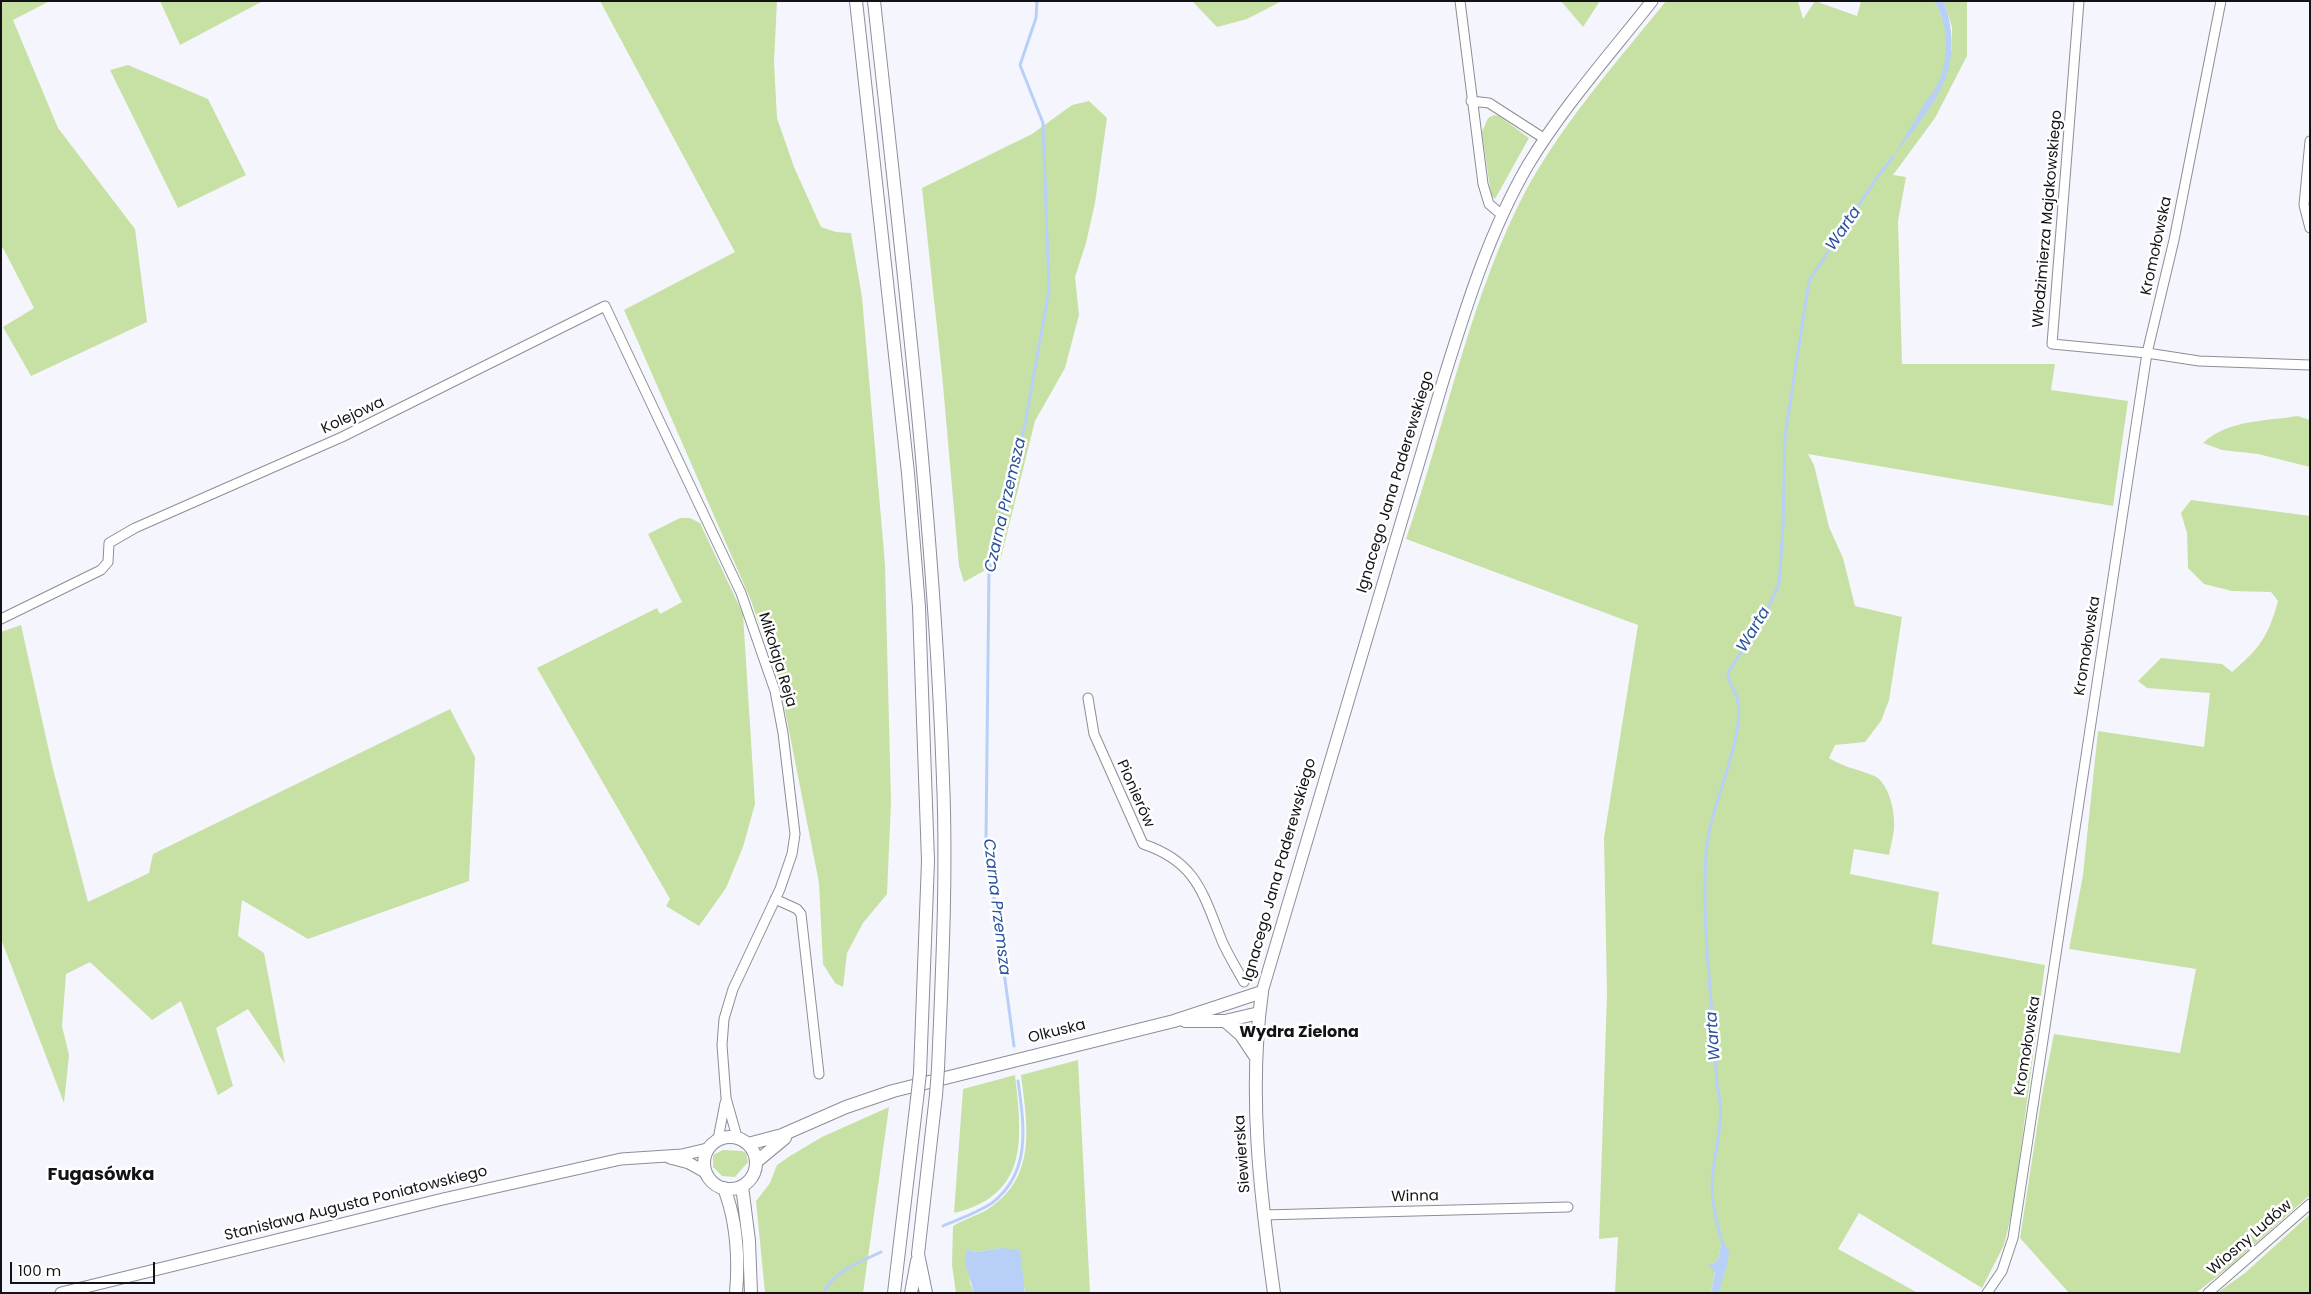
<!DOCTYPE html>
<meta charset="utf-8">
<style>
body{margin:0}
#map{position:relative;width:2311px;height:1294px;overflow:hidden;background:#f5f6fd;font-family:Poppins,sans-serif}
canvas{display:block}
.frame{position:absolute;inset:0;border:2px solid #131317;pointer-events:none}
.scale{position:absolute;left:10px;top:1262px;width:145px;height:22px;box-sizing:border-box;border:2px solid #131317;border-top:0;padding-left:6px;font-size:15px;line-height:18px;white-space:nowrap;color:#131317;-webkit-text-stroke:4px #fff;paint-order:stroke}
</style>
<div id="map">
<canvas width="2311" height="1294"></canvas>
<div class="frame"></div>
<div class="scale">100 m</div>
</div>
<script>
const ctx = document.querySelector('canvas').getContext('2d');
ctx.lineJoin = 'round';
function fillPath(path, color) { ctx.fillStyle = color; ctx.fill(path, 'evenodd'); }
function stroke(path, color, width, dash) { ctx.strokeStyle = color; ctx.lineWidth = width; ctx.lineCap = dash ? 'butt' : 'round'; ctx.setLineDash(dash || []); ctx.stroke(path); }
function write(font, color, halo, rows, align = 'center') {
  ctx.font = font + ' Poppins,sans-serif'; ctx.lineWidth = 5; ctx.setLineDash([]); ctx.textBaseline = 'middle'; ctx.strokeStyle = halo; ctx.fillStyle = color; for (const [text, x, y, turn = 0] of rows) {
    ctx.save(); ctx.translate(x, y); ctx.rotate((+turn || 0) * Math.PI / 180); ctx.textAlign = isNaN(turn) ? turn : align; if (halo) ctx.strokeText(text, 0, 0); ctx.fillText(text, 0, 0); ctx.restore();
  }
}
fillPath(new Path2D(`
 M1,1h49l-37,19 45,108 77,101 12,93 -116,54 -28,-49 31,-19 -31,-60 -2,1z
 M160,1h103l-83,44z
 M600,1h177l-3,61 3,56 17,49 27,60 15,5 15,1 11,64 23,267 6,238 -4,92 -24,29 -16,30 -4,34 -8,-4 -12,-19 -4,-81 -40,-203 -29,-82 -126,-288 111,-58z
 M1192,1h90l-35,18 -30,8z
 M1561,1h39l-17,26z
 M1666,1h132l5,18 12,-18 42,15 4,-15h73c10,16 12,33 18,50v-24l-8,-26h23v55l-32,62 -42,57 13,2 -8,44 4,143h153l-4,26 77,11 -15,105 -305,-52 6,11 15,62 14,31 12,48 47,11 -13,83 -8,21 -16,21 -30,3 -6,13c14,9 28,11 43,17 15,5 22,31 22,46 1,11 -3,23 -5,34l-35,-6 -4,25 89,18 -7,52 113,21 -32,243 -9,37 -22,43 -123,-75 -21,36 80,44h-199c4,-20 15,-35 3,-53l-4,20 -9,6 6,5 -4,22h-96l3,-56 -19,2 8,-245 -3,-156 34,-213 -232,-86c38,-110 60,-224 110,-329 37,-77 97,-143 150,-209z
 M128,65l80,34 38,76 -68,33 -68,-138z
 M1089,101l18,17 -12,85 -9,40 -11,34 4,38 -14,53 -30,53 -35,141 -36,20 -5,-16 -17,-192 -20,-186 110,-54 40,-29z
 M1494,115l5,1 30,22 -34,61 -4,-4 -9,-63 6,-14z
 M2298,416l12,4v47l-52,-13 -36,-4 -19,-7c24,-23 63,-22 95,-27z
 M2191,500l119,16v679l-81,72 -33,26h-127l-49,-55 22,-143 12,-61 126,19 16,-84 -127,-20 14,-74 15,-144 106,16 6,-54 -63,-5 -9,-7 23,-23 61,6 10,8c28,-24 36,-35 46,-71l-7,-9 -39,-1 -28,-7 -16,-16 -1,-35 -6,-20z
 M680,518h10l10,5 43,91 12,190 -12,43 -17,41 -27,38 -33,-20 4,-7 -133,-231 120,-60 3,6 22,-12 -34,-68z
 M21,625l32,144 35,133 61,-29 4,-19 297,-145 25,48 -6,124 -161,58 -66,-39 -4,36 26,17 21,111 -37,-55 -32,19 17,58 -15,9 -37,-94 -29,19 -62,-58 -24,12 -4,52 7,29 -5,48 -63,-164v-307z
 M1078,1060l12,233h-65v-5l-24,-40 -24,4 -10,-3 3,34 4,10h-18l-4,-28 1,-39c11,-7 24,-10 35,-17 50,-32 39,-85 33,-134z
 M1015,1075c7,62 15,120 -61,138l9,-124z
 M889,1107l-26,186h-98l-9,-92 14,-18 7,-18 13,-9 32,-19z
 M723,1150l19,1 4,2 2,9 -13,15 -13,-1 -9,-9v-12z
 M2310,1214v79h-93l28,-20z`), '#c7e1a4');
fillPath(new Path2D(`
 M1934,1h10c24,71 -12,104 -52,158 10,-18 21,-35 31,-53 4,-8 12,-14 15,-23 12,-25 11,-58 -4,-82z
 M1722,1240l7,10 -1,11 -9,32h-8l4,-21 -7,-6 10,-6z
 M1001,1248l19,2 5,43h-51l-9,-31 2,-13 10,3z`), '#b8d0f7');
stroke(new Path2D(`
 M1014,1046l-28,-207 3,-272 36,-143 24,-134 -6,-167 -23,-58 16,-47 1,-17
 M943,1226c16,-7 34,-13 49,-23 40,-31 32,-78 26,-122
 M1723,1245c-6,-20 -11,-39 -11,-60 1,-34 15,-66 5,-99 -3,-77 -16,-154 -11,-231 3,-43 24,-82 31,-124 2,-11 3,-23 0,-34 -3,-9 -9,-14 -9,-24l36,-57 15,-32 4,-56 2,-92 24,-155 67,-102 17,-22
 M823,1293c13,-23 35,-30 58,-41`), '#b8d0f7', 3);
const street = new Path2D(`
 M1460,1l23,183 6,20 13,11
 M2079,1l-27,343 95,9 52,8 111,4
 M1471,101l18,2 56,36
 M2310,141l-6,64 6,23
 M1,619l100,-49 7,-8 1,-19 26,-15 207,-91 263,-131 136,287 34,98 8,42 12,101 -3,20 -12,35 -47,100 -9,30 -2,26 4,53 11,39
 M1088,698l6,36 49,110c54,18 60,50 79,97 6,14 15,28 22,41
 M775,899l22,10 4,5 18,160
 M718,1139l7,-36
 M1263,1215l305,-8
 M1987,1293l15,-22 11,-33 134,-885 27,-113 47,-239
 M2208,1293l102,-89`);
const secondary = new Path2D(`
 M1262,992l181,-611c23,-74 46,-149 85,-216 35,-58 82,-111 124,-164
 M670,1158l19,5 16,9
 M61,1293l382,-94 178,-40 61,-4 25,-6`);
const primary = new Path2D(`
 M856,1l52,472 11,134 9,254 -8,212
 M874,1c28,259 60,518 69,778 4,97 -1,194 -5,290
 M1185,1021h40l34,-8
 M1225,1021l16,14 14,21
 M704 1163a26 26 0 1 1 52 0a26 26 0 1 1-52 0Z
 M748,1144l34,-9 64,-28 47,-16 281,-70 88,-29c-14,101 -2,201 12,301
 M756,1162l29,-24
 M742,1186l7,55 2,52
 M724,1188c13,34 15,70 12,105
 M894,1293l23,-194
 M911,1293l6,-32
 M926,1293l-8,-39 18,-159`);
stroke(street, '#8c8e98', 11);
stroke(secondary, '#8c8e98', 13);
stroke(primary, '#8c8e98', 14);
stroke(street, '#fff', 9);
stroke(secondary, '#fff', 11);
stroke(primary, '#fff', 12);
const primaryBridge = new Path2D(`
 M936,1095l2,-26
 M917,1099l3,-26`);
stroke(primaryBridge, '#8c8e98', 14, []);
stroke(primaryBridge, '#fff', 12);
write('15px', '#131317', '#fff', [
 ["Włodzimierza Majakowskiego",2048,219,-85],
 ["Kromołowska",2157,246,-78],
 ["Kolejowa",353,416,-25],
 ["Ignacego Jana Paderewskiego",1396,482,-73],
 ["Kromołowska",2088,646,-81],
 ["Mikołaja Reja",777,660,73],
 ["Pionierów",1135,794,66],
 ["Ignacego Jana Paderewskiego",1280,870,-74],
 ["Olkuska",1057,1032,-14],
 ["Kromołowska",2028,1046,-81],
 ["Siewierska",1243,1154,-94],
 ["Winna",1415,1197,-1],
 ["Stanisława Augusta Poniatowskiego",356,1204,-14],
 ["Wiosny Ludów",2250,1238,-41]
]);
write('italic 16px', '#27519d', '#fff', [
 ["Warta",1844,229,-56],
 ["Czarna Przemsza",1006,505,-77],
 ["Warta",1754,630,-59],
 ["Czarna Przemsza",996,907,83],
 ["Warta",1714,1036,-94]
]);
write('bold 16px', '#131317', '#fff', [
 ["Wydra Zielona",1299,1033]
]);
write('bold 18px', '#131317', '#fff', [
 ["Fugasówka",101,1175]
]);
</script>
